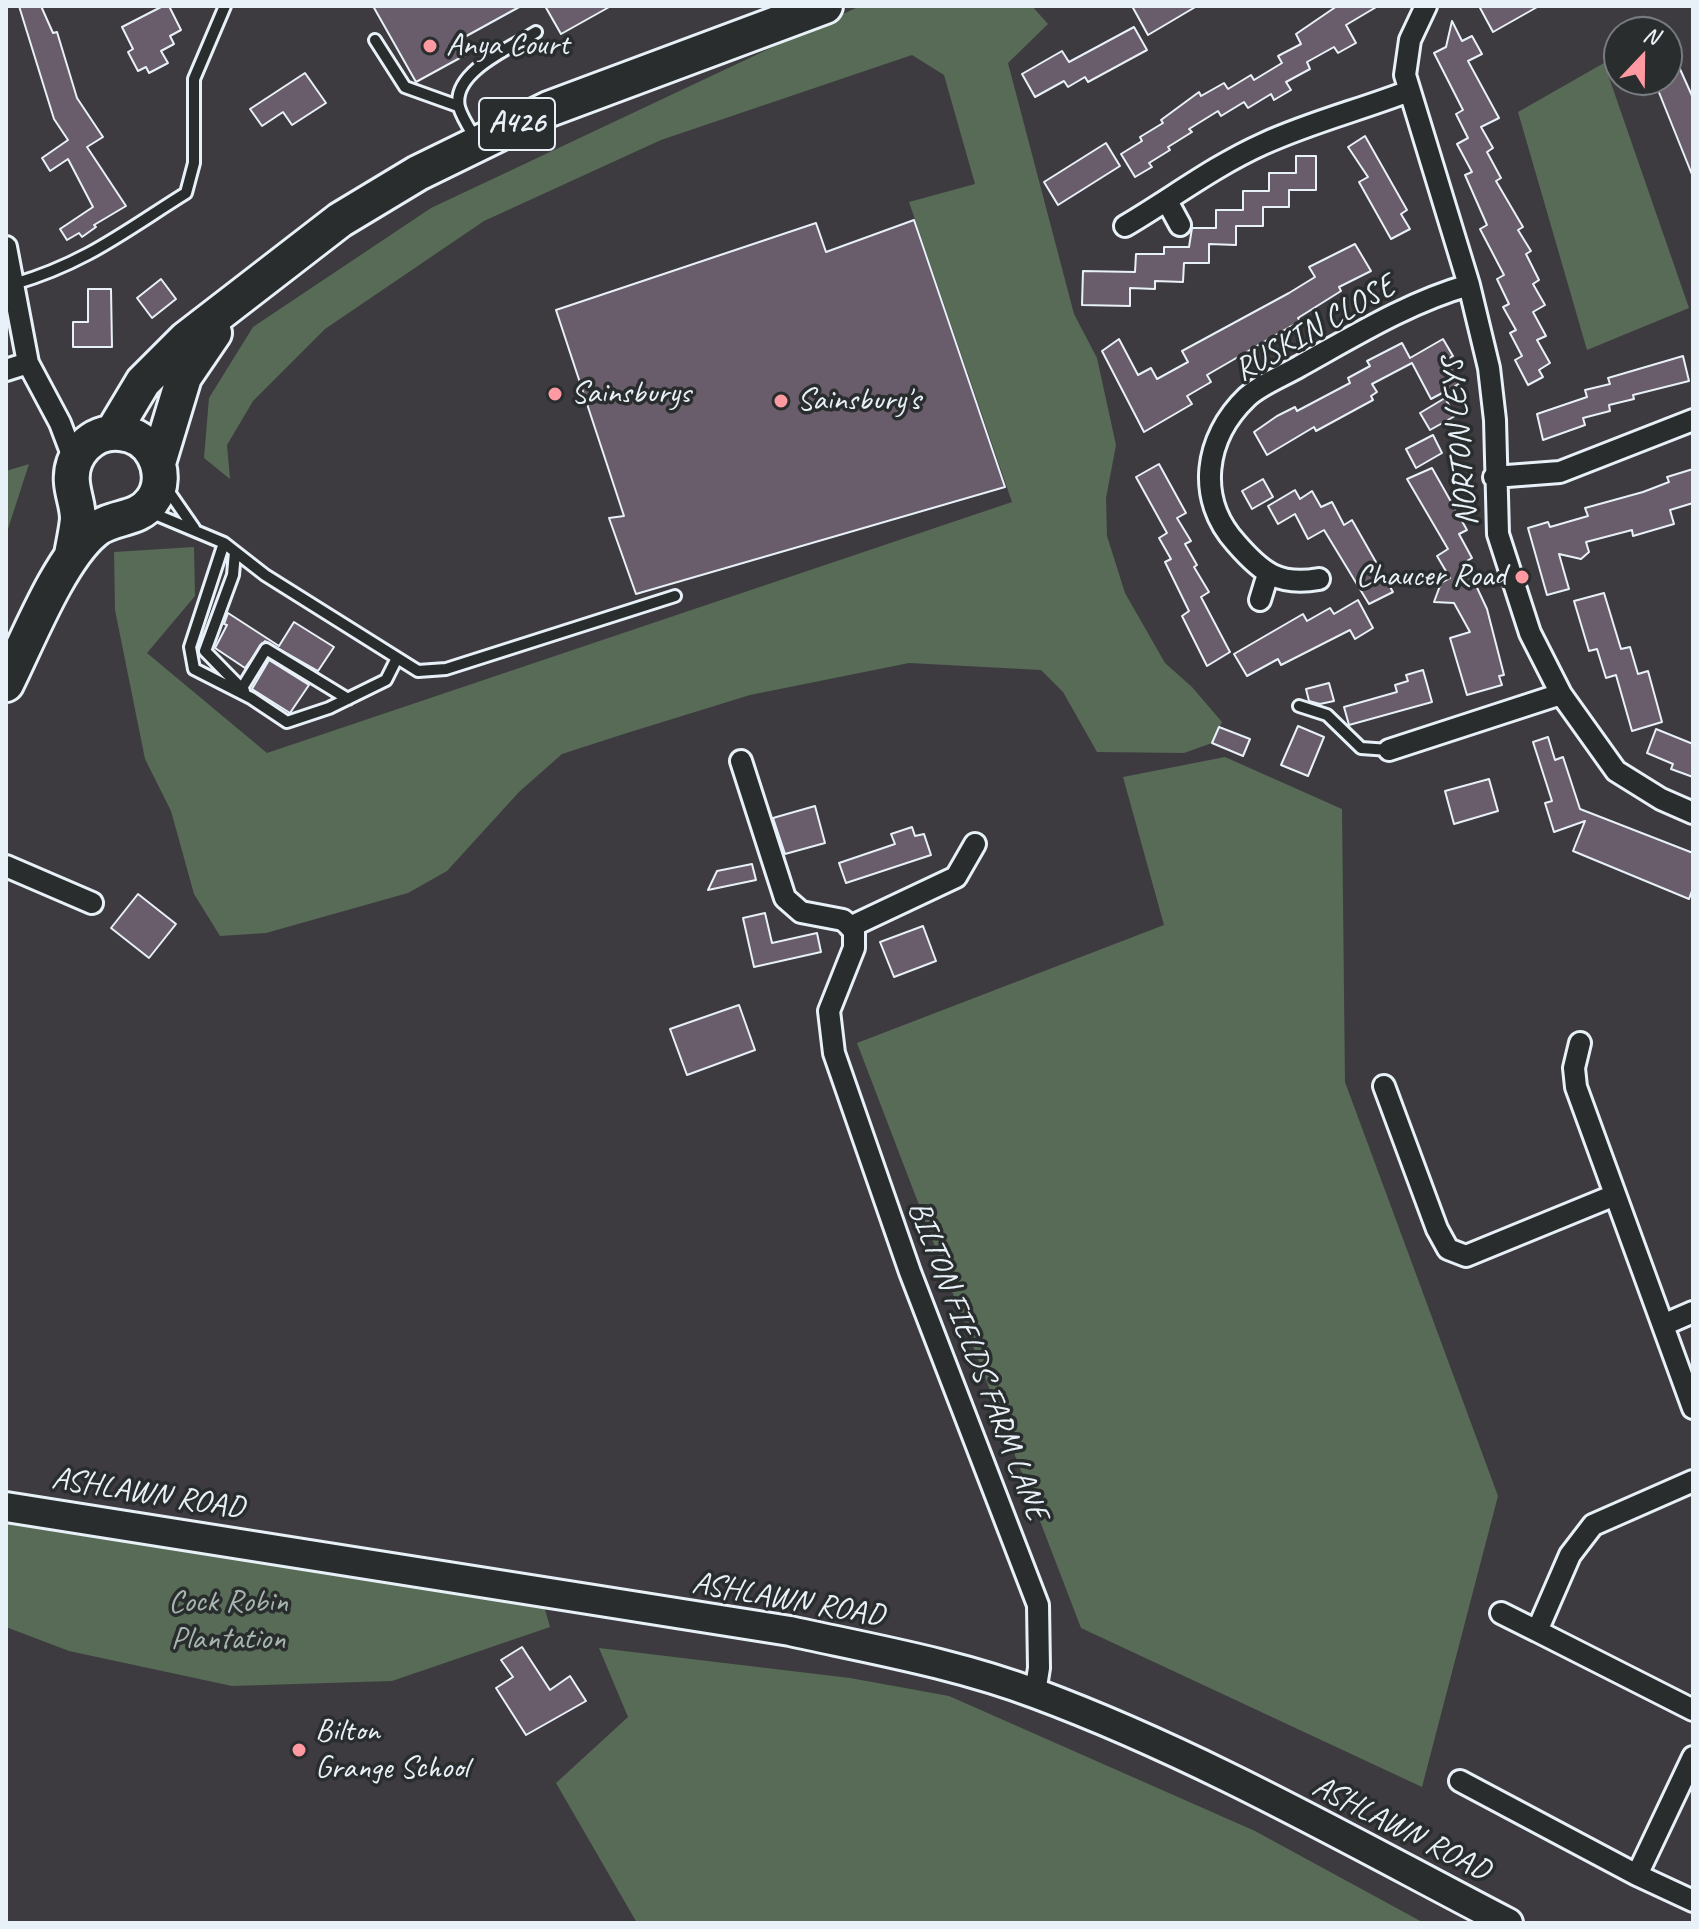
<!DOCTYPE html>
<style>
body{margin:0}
#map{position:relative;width:1699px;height:1929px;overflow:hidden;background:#3d3b40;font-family:Caveat,sans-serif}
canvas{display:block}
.frame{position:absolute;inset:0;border:8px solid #e8f1f8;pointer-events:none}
.north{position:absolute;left:1603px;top:16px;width:80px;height:80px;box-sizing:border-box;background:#2a2d2e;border:2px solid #767b7f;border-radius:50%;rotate:22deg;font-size:22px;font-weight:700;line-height:32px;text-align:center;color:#e8f1f8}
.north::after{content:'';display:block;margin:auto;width:28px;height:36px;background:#ff9aa2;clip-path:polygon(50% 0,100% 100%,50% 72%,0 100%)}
</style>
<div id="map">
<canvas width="1699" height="1929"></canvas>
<div class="frame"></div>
<div class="north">N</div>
</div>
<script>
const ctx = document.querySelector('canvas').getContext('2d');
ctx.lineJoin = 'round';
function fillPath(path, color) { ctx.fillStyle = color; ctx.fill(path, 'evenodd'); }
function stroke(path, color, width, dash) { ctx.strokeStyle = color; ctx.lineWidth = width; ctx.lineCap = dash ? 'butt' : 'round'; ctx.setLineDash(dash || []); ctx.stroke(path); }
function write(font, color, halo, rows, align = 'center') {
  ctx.font = font + ' Caveat,sans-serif'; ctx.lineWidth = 7; ctx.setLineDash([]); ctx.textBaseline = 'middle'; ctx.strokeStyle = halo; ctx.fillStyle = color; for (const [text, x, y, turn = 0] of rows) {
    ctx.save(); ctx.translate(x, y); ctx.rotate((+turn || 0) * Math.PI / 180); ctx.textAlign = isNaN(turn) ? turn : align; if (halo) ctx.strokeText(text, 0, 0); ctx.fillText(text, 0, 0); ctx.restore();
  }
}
fillPath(new Path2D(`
 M860,6h172l16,18 -40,39 66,251 23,44 19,87 -10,53 1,38 18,57 40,70 27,24 30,35 -10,21 -28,10 -87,-1 -34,-60 -22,-22 -132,-7 -159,32 -123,38 -65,21 -43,38 -72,79 -39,22 -142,40 -46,3 -26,-42 -23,-83 -26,-52 -30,-149 -1,-58 80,-5 1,49 -48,57 120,100 745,-251 -103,-300 66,-18 -31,-109 -32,-20 -251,85 -177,81 -159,108 -72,72 -26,44 3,34 -26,-21 5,-60 44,-71 178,-119z
 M1604,63l85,245 -102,42 -69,-238z
 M29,464l-23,71v-64z
 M1225,757l117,52 3,273 153,414 -76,291 -341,-159 -224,-585 307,-118 -41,-148z
 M6,1516l212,41 186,22 140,27 6,21 -158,54 -160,5 -163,-35 -63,-24z
 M599,1648l251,30 99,18 306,135 169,92h-787l-81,-140 72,-66z`), '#576b56');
const building = new Path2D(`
 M19,6h22l12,27 4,-1 20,66 26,39 -16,10 39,59 -32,19 2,2 -14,10 -3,-4 -12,7 -7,-11 33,-22 -25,-48 -18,12 -8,-13 26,-18 -14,-21z
 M163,6h6l12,24 -11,6 4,8 -13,7 7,12 -19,10 -3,-6 -8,4 -10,-19 5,-3 -11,-22z
 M373,6h148l-60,33 8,14 -53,29z
 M545,6h66l-50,28z
 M1132,6h65l-49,29z
 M1337,6h41l-32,19 10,18 -18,10 -4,-6 -27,15 3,7 -24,13 5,8 -17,10 -3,-6 -23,14 -4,-6 -23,14 -3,-5 -29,18 3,3 -24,15 2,3 -21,13 3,4 -17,10 -14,-23 21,-13 -2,-4 23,-14 -2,-3 38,-28 2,4 23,-13 4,6 23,-14 3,5 28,-17 -4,-7 23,-12 -5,-10z
 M1479,6h60l-46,26z
 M1452,21l10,20 10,-5 10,18 -14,7 31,57 -18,9 12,21 -6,4 14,26 -5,3 27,46 -5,3 13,21 -5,3 13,26 -6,4 12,21 -12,7 13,24 -9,4 13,23 -11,7 4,7 -15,8 -13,-25 7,-4 -12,-23 6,-3 -13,-23 6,-3 -12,-25 7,-4 -24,-46 7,-4 -22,-50 7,-3 -15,-28 11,-6 -12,-24 7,-4 -29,-57 12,-6z
 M1134,27l13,23 -59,32 -3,-5 -17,10 -4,-6 -29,16 -13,-23 40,-23 7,11z
 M1667,40l26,58v79l-39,-97h13z
 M305,73l21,30 -34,22 -9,-13 -21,14 -12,-17z
 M1365,136l42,74 -6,4 9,15 -19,10 -32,-57 9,-5 -20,-30z
 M1106,143l14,23 -62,39 -14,-23z
 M1296,156h20v34h-27v17h-26v19h-27v19l-27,-1v19h-25l-1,19 -28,-1v8l-25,-1v18l-48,-1 1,-34 52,1 1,-18h28v-7h25l3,-19h24v-18h27v-19h26v-18h27z
 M914,220l91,267 -369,107 -27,-76 15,-2 -68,-206 260,-87 10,29z
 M1355,244l16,27 -32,16 2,4 -43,27 2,3 -93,54 4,7 -24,14 5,8 -48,28 -42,-81 17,-12 19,36 13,-7 6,11 31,-17 -6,-11 107,-58 26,-16 -6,-10z
 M161,279l15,20 -24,19 -15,-20z
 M88,289h23l1,58h-39v-25h15z
 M1443,339l10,17 -7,4 13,24 -28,15 -19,-36 -40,21 5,8 -6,4 2,4 -57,31 -2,-4 -47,28 -13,-23 23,-16 18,-9 2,4 53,-28 -2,-5 22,-12 -3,-5 35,-18 8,15z
 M1683,356l6,25 -56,14 1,4 -25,6 1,6 -27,7 2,7 -42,15 -6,-26 50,-17 -2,-7 25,-6 -2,-6z
 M1445,398l10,18 -25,14 -10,-17z
 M1433,435l9,18 -26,15 -10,-19z
 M1159,464l27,49 -9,5 14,23 -6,3 12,21 -3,2 15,25 -8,5 29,55 -23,14 -25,-50 7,-5 -24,-49 6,-3 -12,-21 8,-5 -31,-56z
 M1432,468l35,62 -8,4 13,24 -7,4 22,47 17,66 -5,1 3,9 -35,10 -17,-57 20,-6 -16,-29 -20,-1 7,-19 9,-5 -13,-22 11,-7 -41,-70z
 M1693,469v34l-23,7 4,14 -41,12 -1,-6 -46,12 3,10 -8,7 -22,-5 10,35 -22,6 -19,-67 20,-6 2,5 38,-11 -3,-8 58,-16 26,-10 -2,-5z
 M1263,479l10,18 -21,12 -10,-18z
 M1295,490l5,9 12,-8 9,16 11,-5 12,23 8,-5 41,72 -24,12 -45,-74 -16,9 -13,-25 -17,10 -10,-18z
 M1604,593l17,56 9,-2 8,27 10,-3 14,51 -30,9 -16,-56 -10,3 -9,-29 -8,2 -15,-50z
 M1358,600l15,28 -18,11 -5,-9 -69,35 -3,-6 -31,17 -13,-22 69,-40 4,7 23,-13 4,6z
 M228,613l51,33 15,-24 40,25 -16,24 -53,-30 -20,27 -30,-20 12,-23 -3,-1z
 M269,660l40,25 -19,28 -38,-24z
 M1423,670l9,32 -83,23 -5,-18 53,-15 -2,-7 13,-4 -2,-6z
 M1329,683l5,18 -14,3 -11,-3 -3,-12z
 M1298,726l26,11 -16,39 -27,-11z
 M1219,727l31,12 -7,17 -31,-13z
 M1656,729l37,15v33l-22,-8 2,-5 -26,-11z
 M1548,737l7,23 8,-3 17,52 113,44v35l-4,11 -116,-48 12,-30 -31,11 -9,-29 7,-2 -19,-59z
 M1489,779l9,32 -44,13 -9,-33z
 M815,806l10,37 -40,11 -12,-36z
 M912,827l3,9 9,-2 7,21 -85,28 -7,-20 56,-19 -4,-10z
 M752,864l4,16 -48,10 9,-19z
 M138,894l38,30 -27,34 -38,-30z
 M765,913l7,30 45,-10 4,19 -67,15 -11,-49z
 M923,926l13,35 -42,16 -14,-35z
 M739,1005l16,45 -68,25 -17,-46z
 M522,1647l28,43 20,-14 16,25 -60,34 -30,-47 17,-11 -12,-17z`);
fillPath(building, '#695d6b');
stroke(building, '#e8f1f8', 2);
const service = new Path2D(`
 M375,40l30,47 53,19
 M477,141c-6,-10 -15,-23 -18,-34 -8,-35 53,-60 77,-75
 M14,284c72,-21 111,-53 172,-91l8,-30v-84l31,-73
 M167,489l27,39
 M150,512l74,31 41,32 153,96 28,-2 229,-73
 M224,543l-34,104 4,22 57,29 36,24 42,-14 57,-28 10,-20
 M235,552l-2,23 -28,76 39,40
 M242,688l24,-39 82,50
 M1299,706l28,9 34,33 28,2`);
const minor = new Path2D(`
 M1426,6l-16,34 -5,35 64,210 20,83 6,52 3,114 32,99 31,61 55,77 45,28 32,14
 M1167,201l13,24
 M1125,226c46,-27 89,-60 138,-82 48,-22 97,-34 146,-53
 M6,247l22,116 32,60 14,37
 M6,370l22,-7
 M1494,477l66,-5 133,-52
 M1319,579c-40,7 -57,-6 -83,-36 -40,-44 -32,-105 11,-146 14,-13 36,-21 53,-31 54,-30 109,-64 169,-81
 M1260,600l8,-26
 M1389,750l172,-56
 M741,761l44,137 16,14 42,8 11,10v18l-25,63 5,42 76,219 128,333 1,63 -4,25
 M6,866l86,37
 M850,927l106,-50 19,-33
 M1580,1043l-6,25 2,19 117,321
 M1384,1086l53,143 11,20 18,7 149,-61
 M1663,1325l30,-13
 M1693,1481l-100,44 -23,30 -33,76 156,79
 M1501,1613l36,18
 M1460,1781l177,94 56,-118
 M1637,1875l56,26`);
const secondary = new Path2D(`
 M6,1507l784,124c82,18 168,33 247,63 164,61 317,149 471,229`);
const trunk = new Path2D(`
 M113,432l30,-50 43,-43 154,-119 78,-47 131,-64 276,-103
 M158,463l26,-86 30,-44
 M6,684c21,-42 53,-124 88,-153 18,-16 43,-9 58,-30 10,-13 10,-31 2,-46 -7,-13 -20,-21 -34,-22 -28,-3 -51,22 -48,50 1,12 6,23 6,36 -1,12 -4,24 -6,36`);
stroke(service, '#e8f1f8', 16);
stroke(minor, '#e8f1f8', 26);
stroke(secondary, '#e8f1f8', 34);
stroke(trunk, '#e8f1f8', 40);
stroke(service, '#2a2d2e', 10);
stroke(minor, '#2a2d2e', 20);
stroke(secondary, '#2a2d2e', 28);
stroke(trunk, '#2a2d2e', 34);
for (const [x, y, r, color] of [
 [430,46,8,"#ff9aa2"],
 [555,394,8,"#ff9aa2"],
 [781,401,8,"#ff9aa2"],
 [1522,577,8,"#ff9aa2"],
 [299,1750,8,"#ff9aa2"]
]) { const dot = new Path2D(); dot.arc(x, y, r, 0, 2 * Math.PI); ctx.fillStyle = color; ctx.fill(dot); stroke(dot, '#2a2d2e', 3); }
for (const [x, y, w] of [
 [517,124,76]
]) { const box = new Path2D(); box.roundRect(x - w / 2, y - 26, w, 52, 6); ctx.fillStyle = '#2a2d2e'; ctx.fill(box); stroke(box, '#e8f1f8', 2); }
write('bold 30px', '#e8f1f8', null, [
 ["A426",517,124]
]);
write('32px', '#e8f1f8', '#2a2d2e', [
 ["Anya Court",446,46],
 ["Sainsburys",571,394],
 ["Sainsbury's",797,401],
 ["Chaucer Road",1506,577,"right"],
 ["Bilton",315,1732],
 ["Grange School",315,1769]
], 'left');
write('32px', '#e8f1f8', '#2a2d2e', [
 ["RUSKIN CLOSE",1315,329,-30],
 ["NORTON LEYS",1461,442,-95],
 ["BILTON FIELDS FARM LANE",977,1361,69],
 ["ASHLAWN ROAD",148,1494,9],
 ["ASHLAWN ROAD",788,1600,10],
 ["ASHLAWN ROAD",1401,1829,27]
]);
write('32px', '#a7b5af', '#2a2d2e', [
 ["Cock Robin",228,1603],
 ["Plantation",228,1640]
]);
</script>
